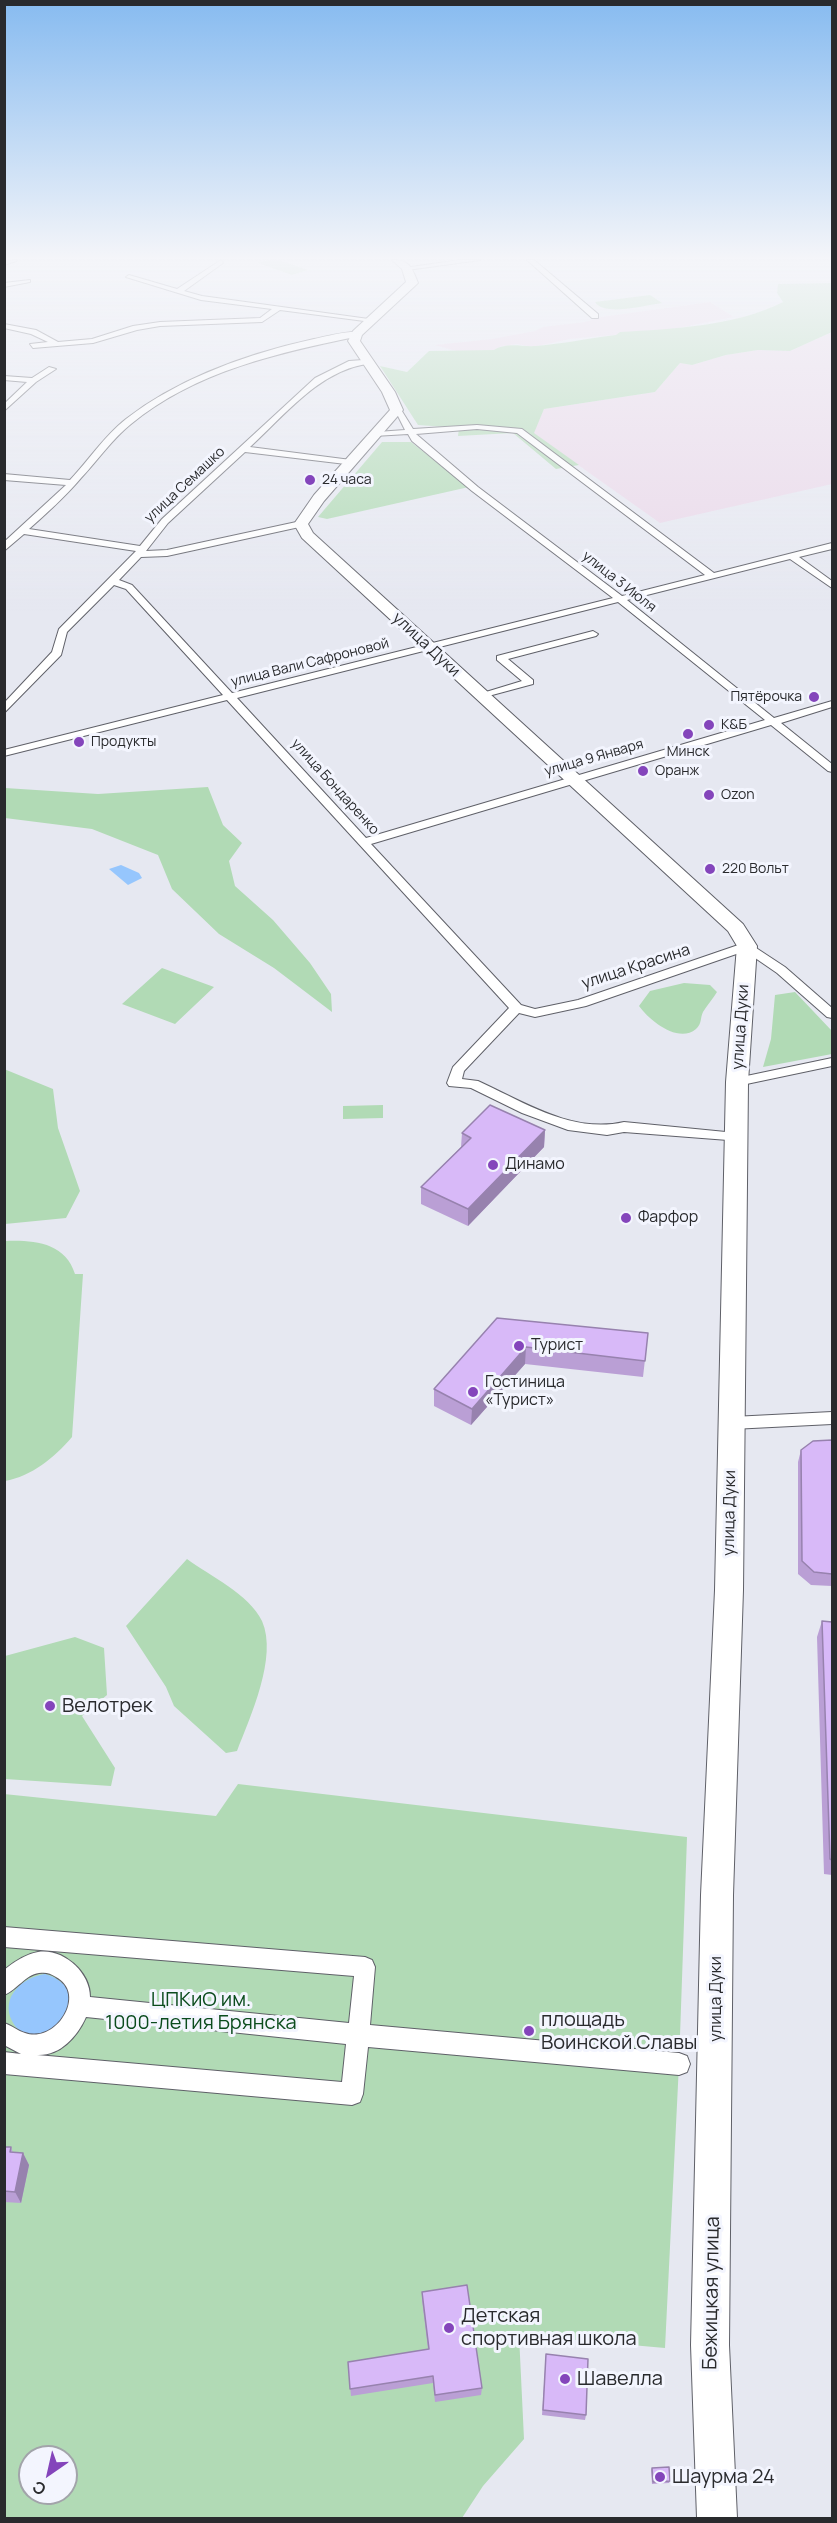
<!DOCTYPE html>
<meta charset="utf-8">
<style>
body{margin:0}
#map{position:relative;width:837px;height:2523px;overflow:hidden;background:#e6e8f1;font-family:Manrope,sans-serif}
canvas{display:block}
.frame{position:absolute;inset:0;border:6px solid #292a2d;pointer-events:none}
.north{position:absolute;left:18px;top:2445px;width:60px;height:60px;box-sizing:border-box;background:#f3f5fe;border:2px solid #a2a4aa;border-radius:50%;rotate:214deg;font-size:16px;font-weight:700;line-height:24px;text-align:center;color:#292a2d}
.north::after{content:'';display:block;margin:auto;width:21px;height:27px;background:#8445bb;clip-path:polygon(50% 0,100% 100%,50% 72%,0 100%)}
</style>
<div id="map">
<canvas width="837" height="2523"></canvas>
<div class="frame"></div>
<div class="north">С</div>
</div>
<script>
const ctx = document.querySelector('canvas').getContext('2d');
ctx.lineJoin = 'round';
function fillPath(path, color) { ctx.fillStyle = color; ctx.fill(path, 'evenodd'); }
function stroke(path, color, width, dash) { ctx.strokeStyle = color; ctx.lineWidth = width; ctx.lineCap = dash ? 'butt' : 'round'; ctx.setLineDash(dash || []); ctx.stroke(path); }
function write(font, color, halo, rows, align = 'center') {
  ctx.font = font + ' Manrope,sans-serif'; ctx.lineWidth = 6; ctx.setLineDash([]); ctx.textBaseline = 'middle'; ctx.strokeStyle = halo; ctx.fillStyle = color; for (const [text, x, y, turn = 0] of rows) {
    ctx.save(); ctx.translate(x, y); ctx.rotate((+turn || 0) * Math.PI / 180); ctx.textAlign = isNaN(turn) ? turn : align; if (halo) ctx.strokeText(text, 0, 0); ctx.fillText(text, 0, 0); ctx.restore();
  }
}
fillPath(new Path2D(`
 M710,302l24,15 -66,13 -98,9 -37,8 -16,-3 -15,2 -8,4 -35,2 -24,-7 57,-6 43,-8 8,-4 42,-5 16,-5z
 M832,332v152l-172,39 -127,-90 11,-24 111,-17 25,-29 12,2 34,-10 32,-5 32,1z`), '#ead8e9');
fillPath(new Path2D(`
 M268,260h11l29,10 -16,5 -34,-12z
 M832,283v49l-42,19 -32,-1 -32,5 -34,10 -12,-2 -25,29 -111,17 -10,24 45,32 -23,4 -43,-36 -55,3 1,-8 -41,-3 -38,-59 27,6 22,-21 65,-1c14,-8 26,-3 42,-4 26,-2 53,-8 80,-11l4,-3c52,-3 116,-6 163,-30l-6,-9 1,-9z
 M650,295l12,8c-16,2 -58,14 -67,-1z
 M382,442h29l58,45 -142,32 -9,-2z
 M208,787l15,38 19,18 -13,18 6,25 38,34 37,43 21,31 1,18 -58,-44 -55,-34 -47,-45 -14,-34 -66,-26 -87,-11v-30l93,6z
 M162,968l52,19 -39,37 -53,-20z
 M684,983l26,2 7,7c-4,7 -10,13 -14,20 -3,6 -1,12 -7,17 -18,15 -47,-9 -57,-23l11,-15z
 M795,992l37,39v23l-69,13 8,-28 4,-44z
 M4,1069l49,20 5,39 22,63 -14,27 -61,6z
 M383,1105v13l-40,1v-13z
 M5,1241c28,-1 60,1 70,33h8l-11,163c-18,21 -40,39 -67,44z
 M187,1559c23,17 62,35 75,62 16,36 -12,96 -25,130l-11,2 -52,-47 -8,-19 -40,-61z
 M75,1637l29,11 3,47 -25,21 33,52 -4,18 -106,-7v-123z
 M238,1784l449,53 -8,227 -14,284 -146,-13 5,104 -41,47 -21,32h-457l-1,-724 212,22zM30,2457h36v36h-36z`), '#b1dab5');
fillPath(new Path2D(`
 M121,865l18,8 3,5 -14,7 -19,-16z
 M45,1974c62,18 -10,92 -33,47 -12,-24 11,-44 33,-47z`), '#96c6fd');
const street = new Path2D(`
 M17,260l-1,1 -12,4v-4z
 M221,260l2,3 -39,28 18,5 174,24 -4,2 -92,-12 -18,12 -102,4 -23,4 -44,13 -60,5 -3,-4 18,-2 -17,-8 -27,-6v-4l32,6 22,12 34,-3 41,-13 27,-4 100,-4 12,-9 -71,-9 -75,-23 3,-2 48,14z
 M460,260h20l-73,10 -3,-2z
 M527,260h7l64,54v4h-6z
 M30,280v2l-26,5v-4z
 M360,332v4c-79,16 -165,35 -229,88 -19,15 -33,36 -50,54 -16,19 -34,35 -52,51l111,17 22,-27 153,-141 34,-17 14,-1 3,4c-48,8 -82,52 -116,83l101,13 4,3 -1,2 -109,-13 -77,71 -22,28 21,-1 134,-29 4,3 -1,2 -137,30 -26,1 -22,23 13,5 100,108 381,-95 -141,-107 -60,-50 -4,-7 -34,2 -1,-2 4,-2 28,-2 -11,-22h6l13,21 64,-4 45,4 192,144 118,-30v6l-33,8 33,24v7l-42,-29 -163,41 147,118 58,-17v6l-51,16 51,41v8l-4,-1 -57,-46 -400,119 150,161 14,4 43,-9 169,-58 38,25 47,41v10l-5,-1 -50,-44 -32,-22 -159,55 -51,11 -16,-4 -55,58 -2,8 16,2c46,21 94,53 146,41l112,11 5,2 2,3 -2,3 -117,-9 -17,3 -39,-5 -46,-17 -51,-25 -22,-2 -2,-3 6,-16 56,-59 -282,-308 -223,56v-6l219,-55 -97,-106 -12,-4 -47,47 -6,23 -57,58v-10l48,-51 7,-23 77,-78 -112,-17 -20,17v-9l62,-57 -62,-5v-6l66,6c19,-20 34,-44 56,-61 53,-41 124,-66 188,-80 15,-3 31,-8 46,-7zM477,429l40,4 188,142 -83,21 -144,-109 -62,-53zM618,602l147,118 -399,118 -129,-140z
 M49,367l7,2 -20,13 -32,29v-7l23,-22 -23,-2v-4l28,2z
 M593,631l5,3 -2,2 -88,23 25,21v4l-52,14 -5,-3 46,-14 -25,-21v-4z
 M832,1058v8l-95,20 -7,-4 7,-4z
 M832,1412v12l-100,5 -6,-1 -2,-5 2,-5 6,-1z
 M4,1927l361,30 7,3 3,7 -5,58 309,28 8,3 3,8 -3,8 -8,3 -311,-28 -5,47 -3,8 -8,3 -348,-31v-22l17,2 -17,-9v-22c7,2 14,8 21,10 31,11 63,-39 31,-56 -6,-4 -10,-5 -17,-4 -14,2 -22,17 -35,22v-25c10,-8 22,-16 34,-18 25,-4 52,20 52,45l259,26 5,-47 -350,-29zM86,2017l260,27 -4,38 -305,-27c23,1 40,-18 49,-38z`);
const primary = new Path2D(`
 M392,260c17,0 20,7 26,23l-56,52 -2,6 35,51 8,18 -79,91 -16,23 5,9 430,391 14,22 -9,136 -5,508 -10,305 -4,450 8,173h-40l-6,-173 10,-450 14,-305 11,-508 11,-136 -9,-15 -426,-393 -8,-14 20,-29 76,-85 -8,-18 -34,-51 5,-10 53,-49 -4,-13z`);
stroke(street, '#5f6068', 2);
stroke(primary, '#5f6068', 2);
fillPath(street, '#fff');
fillPath(primary, '#fff');
fillPath(new Path2D(`
 M545,1130l-1,17 -76,79 -47,-22v-17l40,-40 1,-14z
 M497,1318l151,15 -5,44 -118,-13 -54,61 -37,-19v-17z
 M832,1440v146l-21,-1 -13,-11v-112l3,-12z
 M822,1621l10,1v253l-8,-1 -7,-237z
 M4,2147h7l2,6h10l6,12 -8,38 -17,-1z
 M422,2292l60,96 -1,7 -46,7 -2,-19 -82,13 -3,-34 80,-13 -6,-49z
 M546,2354l40,61 -1,5 -43,-5z
 M652,2468l18,13 -1,2 -17,1 -1,-14z`), '#ba9fd5');
fillPath(new Path2D(`
 M545,1130l-1,17 -76,79v-17z
 M526,1347l-1,17 -54,61 1,-16z
 M23,2153l6,12 -8,38 -6,-11z`), '#9782ae');
const building = new Path2D(`
 M490,1105l55,25 -77,79 -47,-22 50,-49 -9,-5z
 M497,1318l151,15 -3,28 -119,-14 -54,62 -38,-20z
 M832,1440v134l-18,-2 -12,-11 -1,-111 12,-9z
 M822,1621l10,1v238l-2,-1z
 M4,2147h7l-1,5 13,1 -8,39 -11,-1z
 M467,2285l15,103 -47,7 -2,-19 -83,13 -2,-27 81,-13 -7,-57z
 M546,2354l42,5 -2,56 -43,-5z
 M669,2467l1,14 -17,1 -1,-14z`);
fillPath(building, '#d8b9f8');
stroke(building, '#9782ae', 1.5);
const sky = ctx.createLinearGradient(0, 0, 0, 613);
sky.addColorStop(0, '#87bbf0');
sky.addColorStop(0.42, '#f4f5f9');
sky.addColorStop(1, '#f4f5f900');
ctx.fillStyle = sky;
ctx.fillRect(0, 0, 837, 613);
for (const [x, y, r, color] of [
 [310,480,6,"#8445bb"],
 [814,697,6,"#8445bb"],
 [709,725,6,"#8445bb"],
 [688,734,6,"#8445bb"],
 [79,742,6,"#8445bb"],
 [643,771,6,"#8445bb"],
 [709,795,6,"#8445bb"],
 [710,869,6,"#8445bb"],
 [493,1165,6,"#8445bb"],
 [626,1218,6,"#8445bb"],
 [519,1346,6,"#8445bb"],
 [473,1392,6,"#8445bb"],
 [50,1706,6,"#8445bb"],
 [529,2031,6,"#8445bb"],
 [449,2328,6,"#8445bb"],
 [565,2379,6,"#8445bb"],
 [660,2477,6,"#8445bb"]
]) { const dot = new Path2D(); dot.arc(x, y, r, 0, 2 * Math.PI); ctx.fillStyle = color; ctx.fill(dot); stroke(dot, '#f3f5fe', 2); }
write('14px', '#292a2d', '#f3f5fe', [
 ["24 часа",322,480],
 ["Пятёрочка",802,697,"right"],
 ["К&Б",721,725],
 ["Продукты",91,742],
 ["Минск",688,752,"center"],
 ["Оранж",655,771],
 ["Ozon",721,795],
 ["220 Вольт",722,869]
], 'left');
write('14px', '#292a2d', '#f3f5fe', [
 ["улица Семашко",185,485,-43],
 ["улица 3 Июля",619,582,38],
 ["улица Вали Сафроновой",310,663,-14],
 ["улица 9 Января",594,758,-16],
 ["улица Бондаренко",335,787,48]
]);
write('16px', '#292a2d', '#f3f5fe', [
 ["улица Дуки",426,645,43],
 ["улица Красина",636,967,-18],
 ["улица Дуки",741,1027,-86],
 ["улица Дуки",730,1513,-89],
 ["улица Дуки",717,1999,-90]
]);
write('16px', '#292a2d', '#f3f5fe', [
 ["Динамо",505,1165],
 ["Фарфор",638,1218],
 ["Турист",531,1346],
 ["Гостиница",485,1383],
 ["«Турист»",485,1401]
], 'left');
write('20px', '#292a2d', '#f3f5fe', [
 ["Велотрек",62,1706],
 ["площадь",541,2020],
 ["Воинской Славы",541,2043],
 ["Детская",461,2316],
 ["спортивная школа",461,2339],
 ["Шавелла",577,2379],
 ["Шаурма 24",672,2477]
], 'left');
write('20px', '#0b4c1d', '#f3f5fe', [
 ["ЦПКиО им.",201,2000],
 ["1000-летия Брянска",201,2023]
]);
write('20px', '#292a2d', '#f3f5fe', [
 ["Бежицкая улица",712,2293,-89]
]);
</script>
